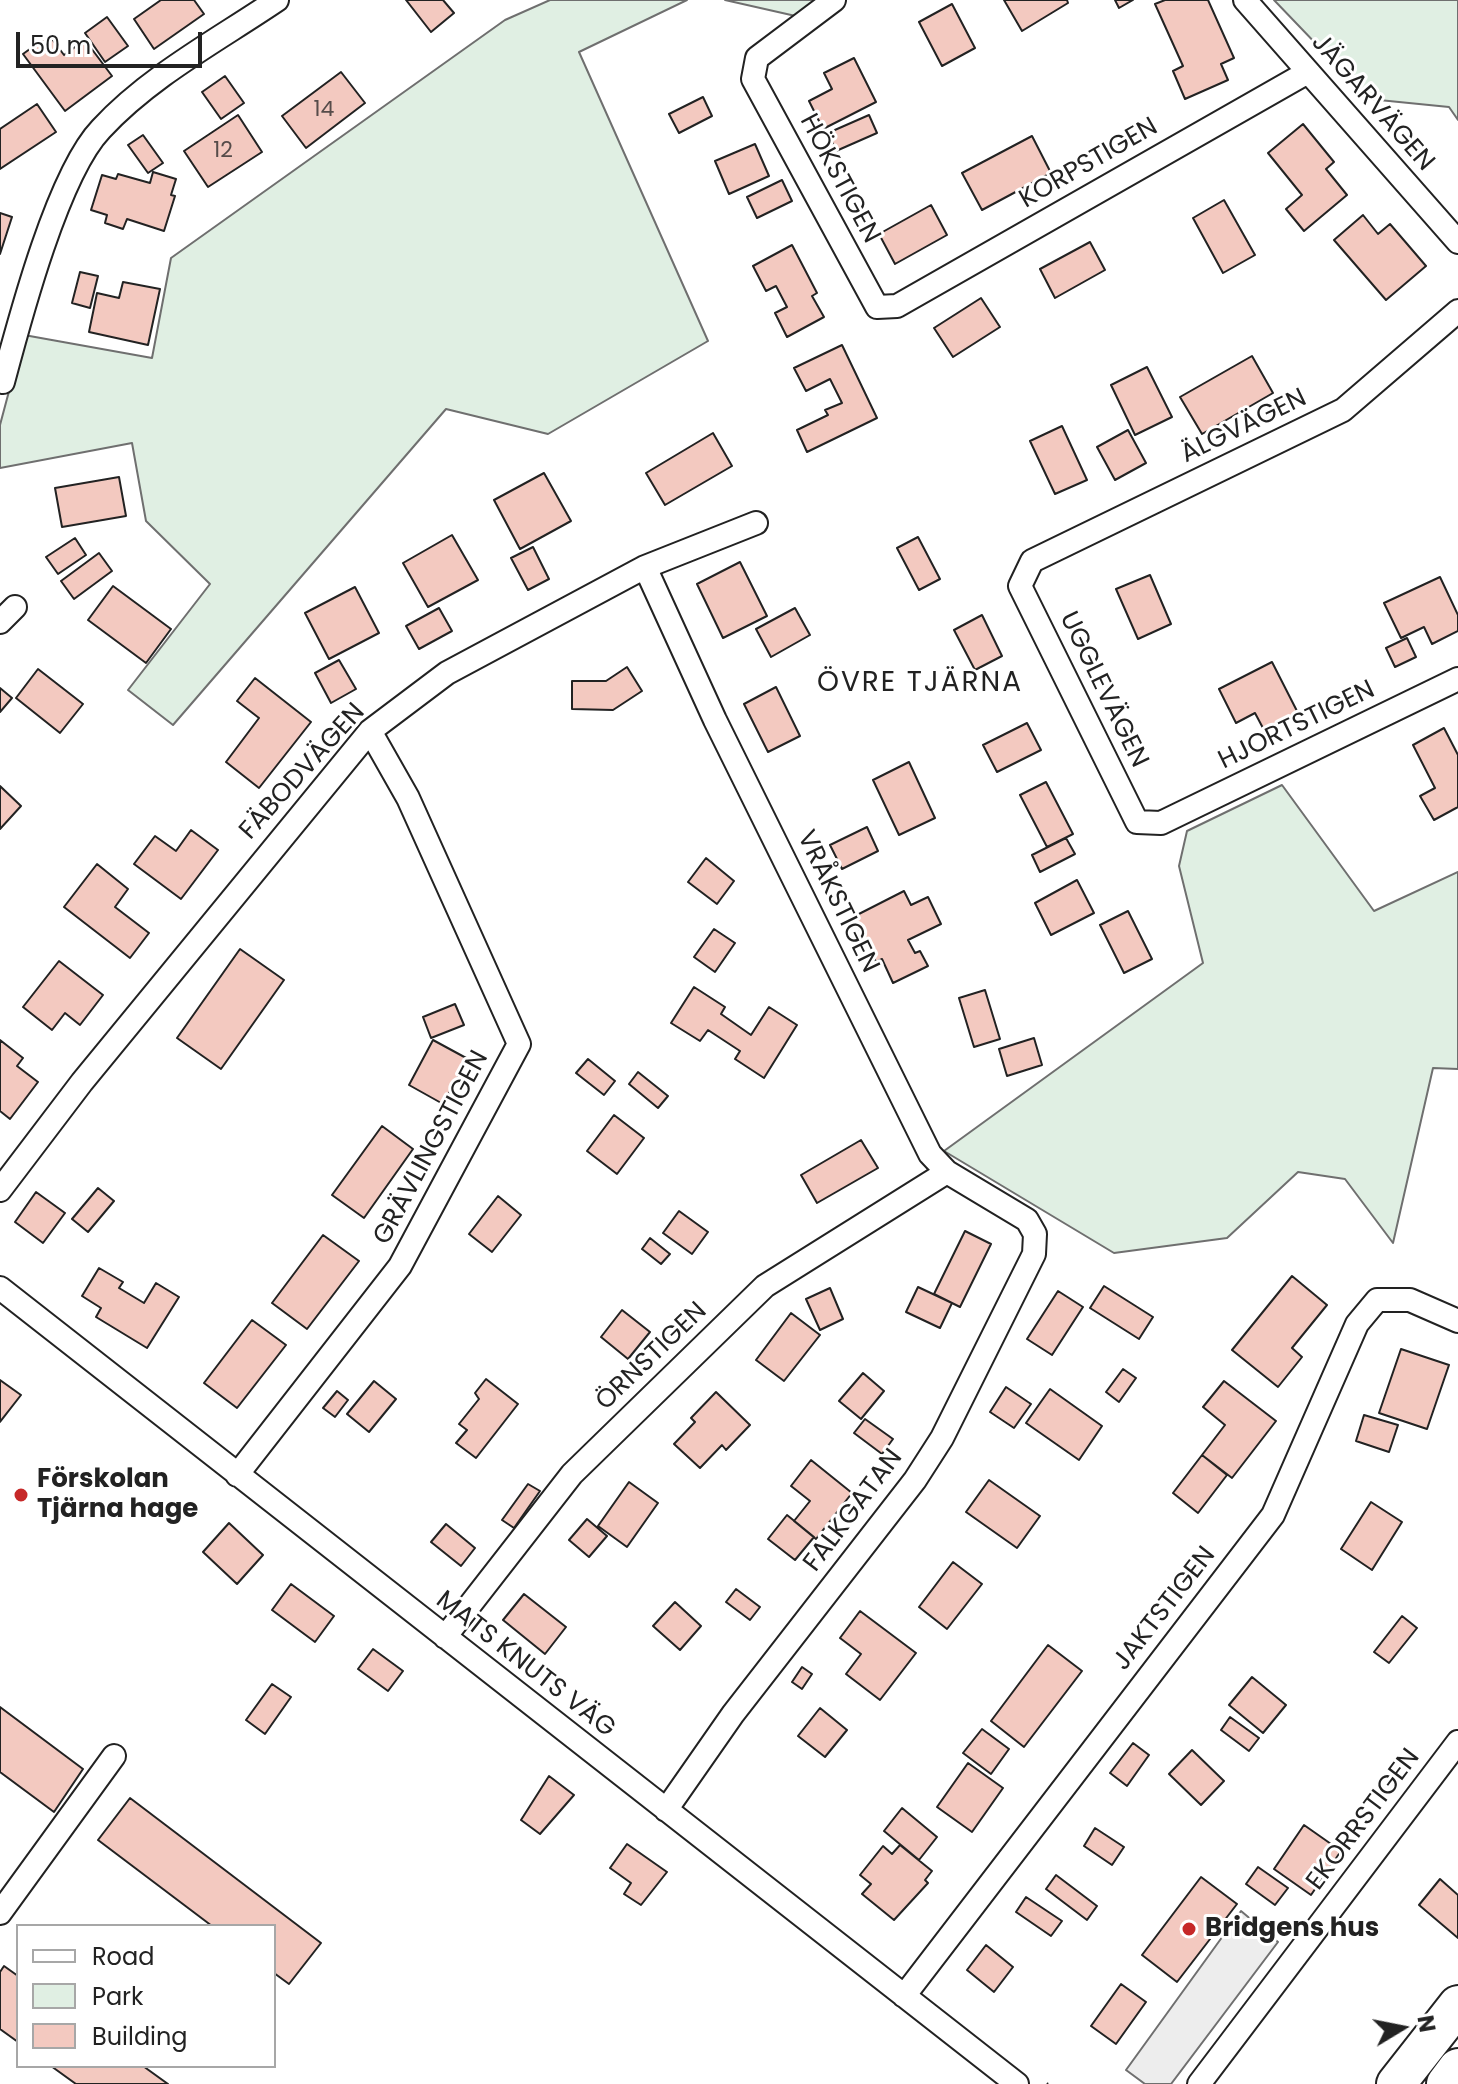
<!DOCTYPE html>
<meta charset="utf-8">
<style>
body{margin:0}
#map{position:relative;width:1458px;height:2084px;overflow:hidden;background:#fff;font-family:Poppins,sans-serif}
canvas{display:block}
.legend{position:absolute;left:16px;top:1924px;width:260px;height:144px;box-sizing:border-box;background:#fff;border:2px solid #a7a7a7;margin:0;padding:10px 14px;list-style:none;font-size:24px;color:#222}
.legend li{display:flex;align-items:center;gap:16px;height:40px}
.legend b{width:40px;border:2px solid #a7a7a7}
.north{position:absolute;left:1362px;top:1988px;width:80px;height:80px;-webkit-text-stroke:6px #fff;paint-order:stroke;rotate:80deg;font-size:22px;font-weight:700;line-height:32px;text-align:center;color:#222}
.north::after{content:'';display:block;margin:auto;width:28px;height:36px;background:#222;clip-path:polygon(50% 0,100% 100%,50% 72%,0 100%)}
.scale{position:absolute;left:16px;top:32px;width:186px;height:36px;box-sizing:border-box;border:4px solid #222;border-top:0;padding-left:10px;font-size:24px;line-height:28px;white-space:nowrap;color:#222;-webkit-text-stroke:6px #fff;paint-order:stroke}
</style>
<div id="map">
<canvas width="1458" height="2084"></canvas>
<ul class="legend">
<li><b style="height:10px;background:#fff"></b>Road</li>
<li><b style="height:22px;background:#e0efe3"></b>Park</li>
<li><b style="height:22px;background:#f3c9c0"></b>Building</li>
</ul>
<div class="north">N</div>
<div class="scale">50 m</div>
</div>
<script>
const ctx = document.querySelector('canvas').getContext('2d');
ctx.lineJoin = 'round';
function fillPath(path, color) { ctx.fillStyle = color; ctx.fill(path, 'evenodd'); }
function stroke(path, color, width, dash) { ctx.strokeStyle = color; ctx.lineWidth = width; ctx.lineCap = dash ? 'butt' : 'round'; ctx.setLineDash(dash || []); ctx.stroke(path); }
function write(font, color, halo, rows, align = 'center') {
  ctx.font = font + ' Poppins,sans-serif'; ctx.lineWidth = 6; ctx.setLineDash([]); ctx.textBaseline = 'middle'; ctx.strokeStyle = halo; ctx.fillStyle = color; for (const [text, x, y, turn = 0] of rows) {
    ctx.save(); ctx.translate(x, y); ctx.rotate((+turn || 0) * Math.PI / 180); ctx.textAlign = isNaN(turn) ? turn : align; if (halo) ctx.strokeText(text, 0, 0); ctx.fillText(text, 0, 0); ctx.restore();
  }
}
const green = new Path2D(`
 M550,0h137l-108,52 129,289 -160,93 -102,-25 -273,316 -45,-35 82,-106 -64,-63 -14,-78 -132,25v-43l24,-90 128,23 19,-100 334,-238z
 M725,0h97l-22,17z
 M1274,0h184v120l-9,-13 -80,-8z
 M1282,785l92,126 84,-39v197l-25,-1 -40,175 -48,-64 -47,-7 -71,66 -113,15 -170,-102 259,-188 -24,-97 8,-35z`);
fillPath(green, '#e0efe3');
stroke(green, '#6f6f6f', 2);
const parking = new Path2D(`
 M1241,1911l37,31 -107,142h-26l-19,-14z`);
fillPath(parking, '#ededed');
stroke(parking, '#6f6f6f', 2);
const building = new Path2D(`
 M161,0h33l10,14 -50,35 -20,-30z
 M406,0h37l11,13 -23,19z
 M1004,0h63l1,3 -46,28z
 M1115,0h18l-14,8z
 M1165,0h43l26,58 -13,6 7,16 -43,19 -12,-28 10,-5 -28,-62z
 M952,4l23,44 -33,18 -23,-44z
 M107,17l21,29 -23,16 -20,-29z
 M49,35l15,20 21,-15 27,36 -47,35 -42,-57z
 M854,58l22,44 -53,27 -14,-28 23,-12 -8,-16z
 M341,72l24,31 -59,45 -24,-32z
 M225,76l19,27 -23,16 -19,-27z
 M703,97l9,19 -33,17 -10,-19z
 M37,104l19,28 -56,37v-40z
 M238,115l24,37 -54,35 -24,-36z
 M869,115l8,18 -41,18 -8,-18z
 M1303,124l31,38 -8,7 21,26 -43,36 -18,-22 16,-14 -34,-42z
 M143,135l20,28 -15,10 -20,-28z
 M1032,136l19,37 -69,37 -20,-37z
 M755,144l14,32 -40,18 -14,-33z
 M153,172l23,7 -5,16 4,1 -11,35 -37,-12 -4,10 -18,-6 2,-8 -16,-5 11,-35 14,4 2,-5 32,9z
 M782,180l10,21 -35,17 -10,-21z
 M1224,200l31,55 -32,18 -30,-55z
 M931,205l16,30 -52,29 -16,-30z
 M0,213l12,4 -12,37z
 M1363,215l15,19 12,-10 36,42 -40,34 -52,-60z
 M1090,242l15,28 -50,28 -15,-29z
 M792,245l25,48 -5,3 12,21 -37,20 -12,-24 12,-6 -11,-21 -10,5 -13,-25z
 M80,272l18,4 -8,32 -18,-5z
 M123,282l37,7 -12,56 -59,-13 8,-39 22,5z
 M981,298l19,29 -47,30 -19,-29z
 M842,345l35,73 -70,34 -10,-22 31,-15 -3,-5 17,-7 -12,-24 -24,12 -12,-23z
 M1252,356l21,37 -71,41 -22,-37z
 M1147,367l25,50 -37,18 -24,-50z
 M1062,426l25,54 -32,14 -25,-53z
 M1128,430l18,33 -31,17 -18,-33z
 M713,433l19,33 -67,39 -19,-32z
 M544,473l27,48 -51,28 -26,-49z
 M119,477l7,39 -64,11 -7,-39z
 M452,535l26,45 -50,27 -25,-44z
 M918,537l22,42 -21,11 -22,-42z
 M75,538l11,17 -28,19 -12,-17z
 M533,547l16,32 -21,11 -17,-32z
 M99,553l13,18 -38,28 -13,-18z
 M740,562l27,54 -44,22 -26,-54z
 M1150,575l21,49 -33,15 -22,-50z
 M1440,577l18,38v16l-26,13 -8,-17 -23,11 -17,-35z
 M113,586l58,43 -25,34 -58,-43z
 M355,587l24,46 -50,26 -24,-46z
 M439,608l13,23 -33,18 -13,-23z
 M795,608l15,27 -39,22 -15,-28z
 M982,615l20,41 -27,14 -21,-40z
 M1407,638l9,19 -21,10 -9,-19z
 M339,660l17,29 -25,14 -16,-30z
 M1272,662l26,51 -34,17 -9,-17 -19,10 -17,-34z
 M627,667l15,24 -29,19 -41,-1v-28h34z
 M38,669l45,35 -23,29 -44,-35z
 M255,678l56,44 -52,66 -33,-26 33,-44 -22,-17z
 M776,687l24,49 -32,16 -24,-48z
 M0,688l12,10 -12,14z
 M1027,723l14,27 -44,22 -14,-27z
 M1444,728l14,27v52l-24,13 -14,-24 15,-8 -22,-43z
 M909,762l26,56 -36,17 -26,-55z
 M1046,782l27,52 -26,13 -27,-52z
 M0,786l21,20 -21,23z
 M867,827l11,24 -36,18 -12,-24z
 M191,830l27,20 -37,49 -47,-35 21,-28 21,15z
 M1066,838l9,16 -35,18 -8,-17z
 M706,858l28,23 -17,23 -29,-22z
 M97,864l31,25 -13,18 34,26 -19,25 -66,-51z
 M1077,880l17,33 -43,22 -16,-32z
 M904,891l7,14 17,-8 13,27 -33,16 7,13 5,-2 8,15 -35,17 -11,-24 -6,3 -23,-45z
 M1128,911l24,48 -28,14 -24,-48z
 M714,929l21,14 -20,29 -21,-15z
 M240,949l44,31 -63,89 -44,-31z
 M59,961l44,34 -23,30 -15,-12 -13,17 -29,-23z
 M694,987l31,20 -4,7 30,21 18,-28 28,18 -33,53 -29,-19 5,-8 -32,-21 -8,11 -29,-18z
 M985,990l15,49 -26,8 -15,-49z
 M455,1004l9,21 -33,13 -8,-21z
 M1034,1038l8,27 -35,11 -8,-27z
 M0,1040l23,18 -6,8 21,16 -28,37 -10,-8z
 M433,1040l35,19 -25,45 -34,-19z
 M588,1059l27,22 -11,14 -28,-22z
 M638,1072l30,24 -10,12 -29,-24z
 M614,1115l30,23 -27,36 -30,-23z
 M382,1126l31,23 -49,69 -32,-23z
 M861,1140l17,28 -61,35 -16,-28z
 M98,1188l16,13 -26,31 -16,-13z
 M36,1192l29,21 -22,30 -28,-21z
 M498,1196l23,19 -29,37 -23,-18z
 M679,1211l29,21 -16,22 -29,-21z
 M965,1231l26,13 -31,63 -26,-13z
 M323,1235l36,26 -52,68 -35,-26z
 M650,1238l20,16 -9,10 -19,-15z
 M99,1268l24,14 -4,6 25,15 12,-20 23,14 -32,51 -51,-31 5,-9 -19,-12z
 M1292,1276l35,29 -35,43 10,9 -24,30 -46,-37z
 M1104,1286l49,31 -14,22 -49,-31z
 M918,1287l34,16 -12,25 -34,-16z
 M830,1288l13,31 -23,11 -14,-31z
 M1058,1291l25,16 -31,48 -25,-16z
 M622,1310l28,22 -22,27 -27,-22z
 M791,1313l29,22 -36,46 -28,-21z
 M252,1320l34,25 -49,63 -33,-25z
 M1401,1349l48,16 -22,64 -48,-16z
 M1123,1369l13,9 -17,24 -13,-10z
 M863,1373l21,18 -23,28 -22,-18z
 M486,1379l32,25 -42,54 -20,-15 11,-13 -8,-6 20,-25 -4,-6z
 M0,1380l21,15 -21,27z
 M374,1381l22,18 -27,33 -22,-18z
 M1224,1381l52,40 -44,57 -30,-23 23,-30 -22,-18z
 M1006,1387l25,17 -17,24 -24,-16z
 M1050,1389l52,37 -23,34 -53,-37z
 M337,1391l11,9 -13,17 -12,-9z
 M716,1392l34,33 -24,25 -4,-5 -22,23 -26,-24 21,-22 -4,-4z
 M1364,1415l34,10 -9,27 -33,-11z
 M865,1419l28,20 -11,15 -28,-21z
 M1202,1455l25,20 -29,38 -25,-20z
 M811,1460l41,33 -36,46 -22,-18 16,-20 -19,-15z
 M989,1480l51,36 -23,32 -51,-36z
 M629,1482l29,21 -31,44 -29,-21z
 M528,1484l12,7 -26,37 -12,-8z
 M1371,1502l31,20 -30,48 -31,-21z
 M787,1515l27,22 -19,23 -27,-21z
 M587,1519l20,17 -18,21 -20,-17z
 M229,1523l34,32 -26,29 -34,-32z
 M446,1524l29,24 -14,18 -30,-24z
 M953,1562l29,22 -35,45 -28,-22z
 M291,1584l43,32 -19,26 -43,-32z
 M736,1589l24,18 -10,13 -24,-18z
 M524,1594l42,33 -21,27 -42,-34z
 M675,1602l26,24 -21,24 -27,-24z
 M860,1611l56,42 -36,47 -34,-26 15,-20 -21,-16z
 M1402,1616l15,12 -28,35 -15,-11z
 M1048,1645l34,26 -58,76 -33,-26z
 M373,1649l30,22 -15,20 -30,-22z
 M802,1667l10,7 -10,15 -10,-7z
 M1252,1677l34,28 -23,28 -34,-28z
 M272,1684l19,13 -26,37 -19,-14z
 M0,1707l83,62 -29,43 -54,-40z
 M820,1708l27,22 -22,27 -27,-21z
 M1230,1717l29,21 -10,13 -28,-21z
 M982,1729l27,20 -18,25 -28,-21z
 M1133,1743l16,12 -22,31 -17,-13z
 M1192,1750l32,31 -23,24 -32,-31z
 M968,1763l35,25 -31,44 -35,-25z
 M549,1776l25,19 -34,39 -19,-14z
 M130,1798l191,145 -32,41 -15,-11v-47h-62l-114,-86z
 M902,1808l35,29 -18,23 -35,-29z
 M1304,1825l37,26 -30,44 -37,-26z
 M1095,1828l29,19 -12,18 -28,-19z
 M627,1844l40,28 -26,33 -17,-11 7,-11 -21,-15z
 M900,1845l32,26 -7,9 3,3 -34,37 -32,-26 9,-10 -11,-9 23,-29 9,8z
 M1258,1867l30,21 -13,17 -29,-21z
 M1056,1875l41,31 -10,14 -41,-31z
 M1201,1877l36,27 -60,78 -35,-27z
 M1440,1879l18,16v43l-39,-33z
 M1026,1897l36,24 -11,15 -35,-24z
 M986,1945l27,22 -19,25 -27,-22z
 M4,1966l14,10v66l-18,-13v-57z
 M1121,1984l25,18 -30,42 -25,-18z
 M51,2066h92l25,18h-92z`);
fillPath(building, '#f3c9c0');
stroke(building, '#222', 2);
const minor = new Path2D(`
 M834,0l-77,58 -4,21 124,228 20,-1 411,-234
 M1245,0l213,242
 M1458,311l-115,99 -311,151 -12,25 117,236 24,1 297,-144
 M3,382c17,-64 55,-208 98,-253 49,-53 117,-89 176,-129
 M645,567l70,153 215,434 17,18 80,48 8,14 -1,20 -92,184 -27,42 -182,234 -67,96
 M0,622l15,-15
 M0,1190l82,-108 288,-351 77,-58 198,-106 111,-44
 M0,1288l1017,796
 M237,1475l163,-209 119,-222 -111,-246 -38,-67
 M445,1637l127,-163 193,-188 182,-114
 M0,1913l114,-157
 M904,1996l369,-481 84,-191 20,-24h33l48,21
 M1199,2084l259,-342`);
const trunk = new Path2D(`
 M1396,2084l62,-79
 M1446,2084l12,-16`);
stroke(minor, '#222', 26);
stroke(trunk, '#222', 42);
stroke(minor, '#fff', 22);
stroke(trunk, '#fff', 38);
stroke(new Path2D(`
 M1047,2083l1,1`), '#222', 2, [10, 4]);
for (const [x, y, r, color] of [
 [21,1495,8,"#c62828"],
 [1189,1929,8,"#c62828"]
]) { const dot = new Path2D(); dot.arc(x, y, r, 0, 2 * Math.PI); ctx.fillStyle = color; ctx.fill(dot); stroke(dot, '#fff', 3); }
write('22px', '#564c4a', null, [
 ["14",324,110],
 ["12",223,151]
]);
write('26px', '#222', '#fff', [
 ["JÄGARVÄGEN",1372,103,49],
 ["KORPSTIGEN",1089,164,-30],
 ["HÖKSTIGEN",839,179,62],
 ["ÄLGVÄGEN",1244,427,-26],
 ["UGGLEVÄGEN",1103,690,64],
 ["HJORTSTIGEN",1297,726,-26],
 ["FÄBODVÄGEN",303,772,-48],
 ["VRÅKSTIGEN",837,902,64],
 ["GRÄVLINGSTIGEN",432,1148,-62],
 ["ÖRNSTIGEN",652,1357,-44],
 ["FALKGATAN",854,1511,-53],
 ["JAKTSTIGEN",1165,1609,-52],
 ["MATS KNUTS VÄG",525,1665,38],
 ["EKORRSTIGEN",1364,1820,-53]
]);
write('bold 26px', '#222', '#fff', [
 ["Förskolan",37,1480],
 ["Tjärna hage",37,1510],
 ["Bridgens hus",1205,1929]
], 'left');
ctx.letterSpacing = '2px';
write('28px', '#222', '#fff', [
 ["ÖVRE TJÄRNA",920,684]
]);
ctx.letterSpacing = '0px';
</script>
